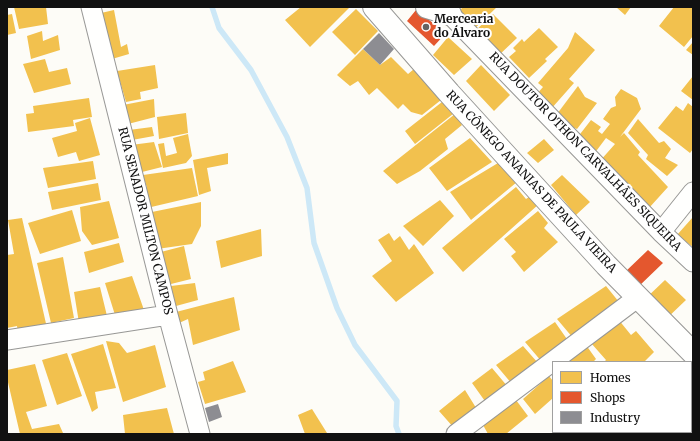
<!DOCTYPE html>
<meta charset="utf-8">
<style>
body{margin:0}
#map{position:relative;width:700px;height:441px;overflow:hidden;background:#fdfcf7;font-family:Merriweather,serif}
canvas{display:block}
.frame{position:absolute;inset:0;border:8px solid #111;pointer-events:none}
.legend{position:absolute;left:552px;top:361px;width:140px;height:72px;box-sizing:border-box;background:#fff;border:1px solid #a0a0a0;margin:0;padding:5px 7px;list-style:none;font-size:12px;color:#111}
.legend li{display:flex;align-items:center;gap:8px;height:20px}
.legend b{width:20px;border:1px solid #a0a0a0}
</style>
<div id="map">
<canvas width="700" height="441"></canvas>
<div class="frame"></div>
<ul class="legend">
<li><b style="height:11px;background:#f2c14e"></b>Homes</li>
<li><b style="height:11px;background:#e4572e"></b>Shops</li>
<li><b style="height:11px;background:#8d8d92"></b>Industry</li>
</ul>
</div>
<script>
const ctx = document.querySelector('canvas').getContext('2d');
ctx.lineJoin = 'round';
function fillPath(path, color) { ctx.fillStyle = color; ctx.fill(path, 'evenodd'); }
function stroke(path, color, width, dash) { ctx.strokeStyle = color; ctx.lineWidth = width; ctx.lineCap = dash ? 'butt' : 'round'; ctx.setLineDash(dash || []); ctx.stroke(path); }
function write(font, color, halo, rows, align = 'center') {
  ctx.font = font + ' Merriweather,serif'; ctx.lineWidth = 4; ctx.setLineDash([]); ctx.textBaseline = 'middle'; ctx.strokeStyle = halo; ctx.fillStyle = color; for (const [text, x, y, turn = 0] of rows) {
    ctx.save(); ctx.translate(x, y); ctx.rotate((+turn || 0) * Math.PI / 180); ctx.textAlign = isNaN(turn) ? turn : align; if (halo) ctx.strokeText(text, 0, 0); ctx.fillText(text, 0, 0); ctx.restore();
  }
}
fillPath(new Path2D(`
 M14,7h32l2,17 -29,5z
 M301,7h49l-40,40 -25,-27z
 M463,7h34l-27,26 -16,-17z
 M616,7h15l-6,8z
 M674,7h17l2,2v27l-9,11 -25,-21z
 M356,9l22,22 -23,24 -23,-23z
 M114,10l7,37 6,-3 2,10 -17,5 -11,-46z
 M12,14l4,19 -9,2v-20z
 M493,14l24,24 -20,19 -23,-25z
 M539,28l19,19 -13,12 2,2 -18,17 -20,-21 7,-6 -3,-3 9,-9 2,3z
 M42,31l1,10 15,-6 2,15 -29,9 -4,-23z
 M575,32l20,18 -26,29 5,4 -23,26 -15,-14 7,-8 -5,-4 30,-35z
 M448,37l24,22 -18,16 -21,-20z
 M693,42v13l-7,-5z
 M363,49l17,16 11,-8 17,17 6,-5 27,31 -19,15 -11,-3 -8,-8 -5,5 -21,-21 -8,7 -11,-14 -8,5 -13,-11z
 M45,59l4,13 18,-4 4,16 -37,9 -11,-29z
 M155,65l3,23 -18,4 1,7 -15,3 -9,-31z
 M481,65l29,30 -16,16 -28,-30z
 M693,76v24l-12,-9z
 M578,86l7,11 12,6 -20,26 -13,-5 -7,-10z
 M621,89l16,9 4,11 -21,28 4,-4 16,19 -2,3 30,32 -19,21 -50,-46 16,-18 -9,-6 -12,16 -17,-16 14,-18 10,7 -3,4 4,3 8,-10 -7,-5 8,-11 5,-2 -1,-9z
 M89,98l3,19 -19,3 1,6 -46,6 -2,-18 8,-1 -1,-7z
 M154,99l1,18 -27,7 -5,-19z
 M442,102l11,12 -38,30 -10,-13z
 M688,103l5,4v42l-3,4 -32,-25 18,-22 7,5z
 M186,113l2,20 -29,6 -2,-22z
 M455,114l7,11 -17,14 3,10 -28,22 -23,13 -14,-13z
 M90,118l10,37 -21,6 -3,-9 -18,5 -6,-19 25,-7 -2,-8z
 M638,119l21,24 5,-2 7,8 -6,9 13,7 -11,11 -21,-17 2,-4 -20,-22z
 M152,127l2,9 -22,4 -3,-10z
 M188,134l4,22 -6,7 -23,5 -5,-24 6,-1 2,13 11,-3 -4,-15z
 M470,138l22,24 -45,29 -18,-23z
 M544,139l10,11 -16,13 -11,-10z
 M154,142l8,25 -24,6 -7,-28z
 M228,153v11l-21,4 4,23 -12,4 -6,-35z
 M93,161l3,18 -48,9 -5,-20z
 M498,163l19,19 -46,38 -21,-28z
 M192,168l6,28 -51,12 -6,-19 6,-1 -4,-13z
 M562,175l28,27 -14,13 -25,-30z
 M98,183l3,17 -49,10 -4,-18z
 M516,187l10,12 6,-4 7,9 -76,68 -21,-24z
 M440,200l14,16 -31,30 -20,-20z
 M109,201l10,37 -27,7 -10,-14 -2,-24z
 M201,202v24l-9,18 -35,5 -10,-36z
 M72,210l9,31 -41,13 -12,-31z
 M538,211l10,12 -4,5 14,14 -34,30 -13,-16 5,-4 -12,-13z
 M693,217v30l-16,-12z
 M22,218l25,110 -29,5 -1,-7 -10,2v-73l7,-1 -6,-34z
 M261,229l1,27 -41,12 -5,-27z
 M389,233l5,8 6,-5 9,14 5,-6 20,29 -38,29 -24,-26 20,-15 -14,-21z
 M119,243l5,19 -35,11 -5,-21z
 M184,246l7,33 -24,6 -10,-32z
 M63,257l11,61 -23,5 -14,-60z
 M132,276l12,34 -29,5 -10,-32z
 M665,280l21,20 -22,21 -20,-21z
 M195,283l3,17 -22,6 -5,-20z
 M606,286l13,16 -46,36 -16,-19z
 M100,287l7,29 -28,7 -5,-31z
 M234,297l6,33 -47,15 -5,-26 -9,4 -3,-11z
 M618,319l13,16 5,-4 18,21 -10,10h-40l2,-2 -15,-17z
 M555,322l14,20 -27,20 -17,-20z
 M106,341l13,2 8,10 28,-8 11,42 -43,15z
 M103,344l13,44 -21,4 3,16 -6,4 -21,-58z
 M586,345l10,14 -3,3h-28z
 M523,346l15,17 -26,21 -16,-19z
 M67,353l15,43 -25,9 -15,-45z
 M233,361l13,31 -41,12 -7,-22 7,-2 -2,-8z
 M35,364l12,42 -21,6 6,17 27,-5 4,9 -43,1 -13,-56v-8z
 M492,368l16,19 -21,17 -15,-21z
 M549,376l4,5v17l-18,16 -12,-15z
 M465,390l13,21 -24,17 -15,-17z
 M691,395l2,2v37h-27l-2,-2h27z
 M516,400l12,16 -22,18h-18l-5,-9z
 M167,408l7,26h-49l-2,-19z
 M312,409l15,24 -22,1 -7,-19z`), '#f2c14e');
fillPath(new Path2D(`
 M416,10l30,23 -12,13 -27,-25z
 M648,250l15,13 -26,25 -13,-15z`), '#e4572e');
fillPath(new Path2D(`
 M379,33l15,16 -14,16 -17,-16z
 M218,404l4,13 -13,5 -4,-14z`), '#8d8d92');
stroke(new Path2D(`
 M212,7l7,21 32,42 36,67 20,51 7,55 23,65 18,37 42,56 -1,25 3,8`), '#cde8f7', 5.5);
const minor = new Path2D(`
 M91,7l77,308 32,119
 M443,7l218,225 32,30
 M661,232l32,-40
 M7,340l161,-25
 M456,434l181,-136`);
const tertiary = new Path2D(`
 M374,7l75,86 157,172 87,88
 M427,7l23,7`);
stroke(minor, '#979795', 21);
stroke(tertiary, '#979795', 24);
stroke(minor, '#fffffe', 19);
stroke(tertiary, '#fffffe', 22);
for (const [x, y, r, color] of [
 [426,27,4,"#646362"]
]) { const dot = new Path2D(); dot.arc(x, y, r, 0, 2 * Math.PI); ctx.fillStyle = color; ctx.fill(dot); stroke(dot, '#fff', 1.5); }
write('bold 12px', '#111', '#fff', [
 ["Mercearia",434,20],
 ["do Álvaro",434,34]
], 'left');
write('12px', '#111', '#fff', [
 ["RUA DOUTOR OTHON CARVALHÃES SIQUEIRA",585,152,46],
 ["RUA CÔNEGO ANANIAS DE PAULA VIEIRA",531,182,47],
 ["RUA SENADOR MILTON CAMPOS",145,221,76]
]);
</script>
